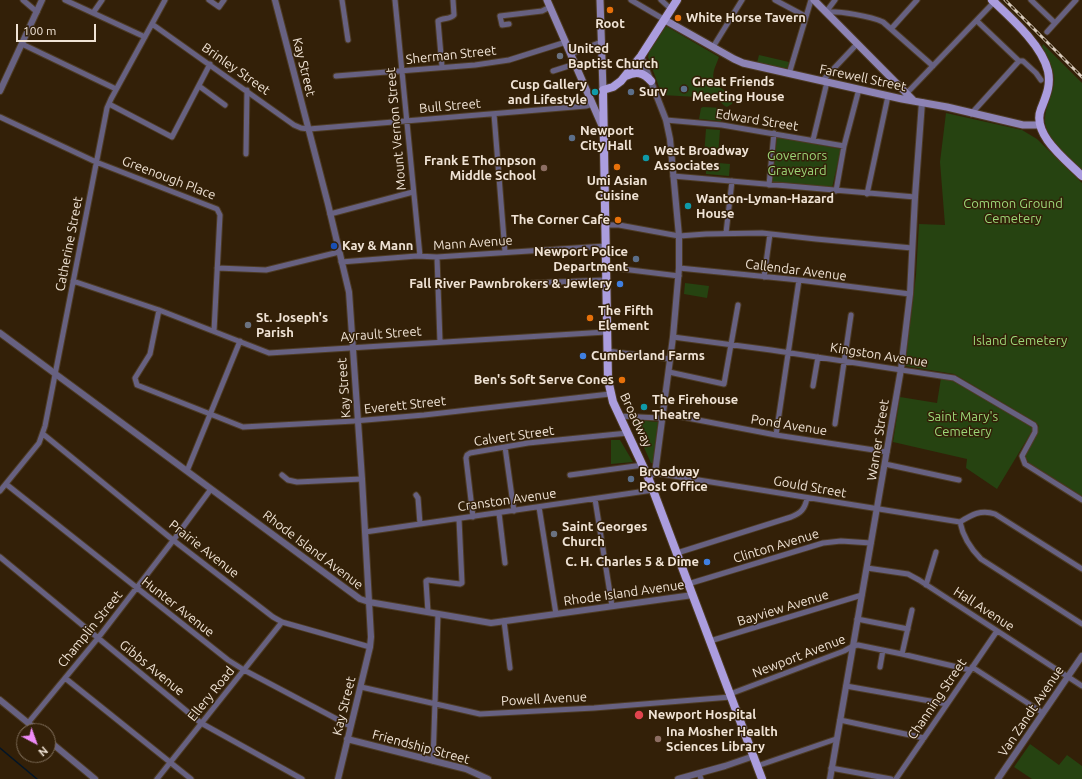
<!DOCTYPE html>
<style>
body{margin:0}
#map{position:relative;width:1082px;height:779px;overflow:hidden;background:#332008;font-family:Ubuntu,sans-serif}
canvas{display:block}
.north{position:absolute;left:16px;top:723px;width:40px;height:40px;box-sizing:border-box;background:#332008;border:1px solid #7f6e5a;border-radius:50%;rotate:139deg;font-size:11px;font-weight:700;line-height:16px;text-align:center;color:#f0e3d5}
.north::after{content:'';display:block;margin:auto;width:14px;height:18px;background:#ef8bf7;clip-path:polygon(50% 0,100% 100%,50% 72%,0 100%)}
.scale{position:absolute;left:16px;top:24px;width:80px;height:18px;box-sizing:border-box;border:2px solid #f0e3d5;border-top:0;padding-left:5px;font-size:12px;line-height:14px;white-space:nowrap;color:#f0e3d5;-webkit-text-stroke:3px #332008;paint-order:stroke}
</style>
<div id="map">
<canvas width="1082" height="779"></canvas>
<div class="north">N</div>
<div class="scale">100 m</div>
</div>
<script>
const ctx = document.querySelector('canvas').getContext('2d');
ctx.lineJoin = 'round';
function fillPath(path, color) { ctx.fillStyle = color; ctx.fill(path, 'evenodd'); }
function stroke(path, color, width, dash) { ctx.strokeStyle = color; ctx.lineWidth = width; ctx.lineCap = dash ? 'butt' : 'round'; ctx.setLineDash(dash || []); ctx.stroke(path); }
function write(font, color, halo, rows, align = 'center') {
  ctx.font = font + ' Ubuntu,sans-serif'; ctx.lineWidth = 3; ctx.setLineDash([]); ctx.textBaseline = 'middle'; ctx.strokeStyle = halo; ctx.fillStyle = color; for (const [text, x, y, turn = 0] of rows) {
    ctx.save(); ctx.translate(x, y); ctx.rotate((+turn || 0) * Math.PI / 180); ctx.textAlign = isNaN(turn) ? turn : align; if (halo) ctx.strokeText(text, 0, 0); ctx.fillText(text, 0, 0); ctx.restore();
  }
}
fillPath(new Path2D(`
 M666,26l53,31c-4,11 -9,18 -3,29 8,3 12,6 17,14l-1,4 -5,3c-5,-2 -6,-6 -12,-9l-53,-3 -14,-38 1,-5z
 M1043,44l39,39v87c-12,-12 -30,-25 -36,-43 -5,-17 10,-34 8,-51 -2,-11 -7,-20 -12,-29z
 M759,55l30,7 -2,7 -30,-6z
 M703,107l20,1 -2,13 -22,-2 2,-11z
 M946,113l76,17 15,9 45,44v313l-54,-34 -2,-4v-4l13,-28 -4,-4 -81,-48 -49,-8 11,-91 3,-51 26,1 -5,-63z
 M706,129l14,1 -2,26 -14,-1z
 M777,137l64,12 -9,39 -60,-5z
 M706,162l24,2 -1,12 -23,-2z
 M685,283l24,3 -2,12 -23,-4z
 M941,378l13,3 78,46v4l-35,58 -31,-21 1,-9 -74,-17 7,-45 37,6z
 M634,420l24,2 -5,41h-2l-19,-42z
 M611,440h9l13,22 -22,2z
 M1030,744l29,21 8,-10 15,11v13h-50l-18,-12z`), '#264311');
stroke(new Path2D(`
 M0,748l37,31`), '#031527', 1.5);
const minor = new Path2D(`
 M23,0l14,12
 M65,0l80,37
 M209,0l10,7 5,-7
 M342,0l6,40
 M395,0l25,256
 M631,0l34,20
 M661,0l10,9
 M775,0l30,16
 M1031,0l24,23
 M826,12c14,-1 44,4 57,10l50,44
 M826,12l9,-12
 M93,13l9,-13
 M977,21l42,40
 M152,24l142,101 7,3 8,1 277,-23 7,-2
 M509,24l-7,1 -2,-9 42,-5 8,-4
 M891,29l26,-29
 M1047,32l29,-32
 M22,44l94,45
 M713,47l29,-47
 M571,54l30,-12
 M1019,61h4l13,12 5,7
 M442,67l-4,-46c5,-4 12,-1 16,-6l-1,-15
 M553,71l22,-7
 M789,74l22,-74
 M336,76l139,-11 34,-5 57,-18
 M822,81l35,-37
 M199,86l26,19
 M905,95l91,-95
 M109,104l63,33 38,-73
 M494,114l11,138
 M971,114l48,-53
 M0,117l96,45 121,47 3,6 -6,116
 M666,120l56,5 122,21
 M813,140l14,-58
 M246,154l1,-64
 M673,176l242,21
 M769,185l5,-52
 M836,191l8,-45 15,-57
 M867,194l21,-98
 M330,214l83,-22
 M605,225h14l60,11 27,-2 56,-1 54,6 96,9
 M726,233l6,-52
 M437,257l3,85
 M341,262l76,-6 20,1 169,-11
 M606,267l73,9
 M217,268l49,2 73,-18
 M679,268l120,12 111,14
 M764,277l6,-43
 M73,281l86,29 110,43 337,-21
 M532,283l74,-3
 M159,310l-9,44 -15,24 2,7 106,42 111,-6 70,-6 186,-21
 M673,337l98,13 183,28 80,47 1,2v5l-13,24 3,8 57,36
 M607,351l63,8
 M669,372l55,12 14,-79
 M813,386l5,-29
 M619,416l40,2 13,-3 104,20 111,17
 M835,424l16,-109
 M43,434l130,106 100,77 9,5 88,25
 M776,435l23,-155
 M505,447l9,64
 M885,464l74,16
 M187,471l53,-130
 M655,473l305,49
 M282,475l6,5 9,2 65,-3
 M570,475l73,-10
 M6,484l222,176 16,10 106,56
 M0,491l39,-48 6,-17 62,-318 4,-9 54,-99
 M416,495l2,3 2,26
 M595,499l17,107
 M539,507l17,107
 M499,513l6,50
 M473,517l-7,-59 1,-3 3,-2 58,-10 100,-10
 M960,522c3,15 11,27 21,37l101,65
 M960,522c11,-7 21,-13 35,-8l87,55
 M365,532l288,-42
 M677,553l114,-36c10,-4 14,-8 16,-19
 M0,557l201,166 101,56
 M867,568l41,6 11,6 163,106
 M688,584l135,-41 18,-2 30,2
 M926,585l10,-33
 M428,612l-2,-31 2,-1 32,4 2,-1 -3,-64
 M857,619l51,10
 M504,621l6,47
 M710,641l152,-46
 M902,654l10,-44
 M880,667l3,-17
 M972,667l71,46
 M65,678l126,101
 M846,686l101,18
 M361,687l119,27 114,-6 137,-11
 M730,694l114,-43 9,-5 5,-1 44,9 68,16
 M840,720l84,18
 M28,723l70,-85 77,-100 36,-49
 M433,761l5,-147
 M757,766l79,-27
 M831,768l60,11
 M699,773l2,6
 M157,779l125,-157
 M896,779l101,-148`);
const tertiary = new Path2D(`
 M275,0l53,204 21,88 13,187 9,158 -1,10 -32,132
 M641,56l25,64 4,19 9,97v32l-6,69 -18,136 -7,4
 M0,91l42,-91
 M0,333l360,266 9,3 122,21 202,-28
 M0,700l38,31
 M347,739l119,30 22,10
 M48,740l47,39
 M678,779l47,-13 29,-10
 M830,779l71,-410 9,-75 5,-97 7,-95
 M998,779l84,-123`);
const secondary = new Path2D(`
 M547,0l56,128
 M600,0l3,90
 M814,0l100,101
 M665,20l69,39 9,4 159,36 45,8 76,18h17`);
const primary = new Path2D(`
 M677,0l-36,56 -20,25 -8,6 -10,3 5,290 5,22 35,75 114,302
 M992,0c19,18 50,45 56,71 3,15 -2,25 -7,38 -10,25 25,51 41,67
 M626,76c10,-5 17,-4 25,5`);
stroke(minor, '#4d3b25', 7);
stroke(tertiary, '#4d3b25', 8);
stroke(secondary, '#4d3b25', 9);
stroke(primary, '#4d3b25', 10);
stroke(minor, '#676181', 5);
stroke(tertiary, '#676181', 6);
stroke(secondary, '#8d83b5', 7);
stroke(primary, '#ab9dde', 8);
const rail = new Path2D(`
 M1005,0l77,77`);
stroke(rail, '#d7c9ba', 3);
stroke(rail, '#332008', 1.5, [4.5]);
for (const [x, y, r, color] of [
 [610,10,4,"#e8710a"],
 [678,18,4,"#e8710a"],
 [560,56,4,"#6b7280"],
 [684,89,4,"#5c6f8a"],
 [595,92,4,"#0f9aa8"],
 [631,92,4,"#5c6f8a"],
 [572,138,4,"#5c6f8a"],
 [646,158,4,"#0f9aa8"],
 [617,167,4,"#e8710a"],
 [544,168,4,"#8d6e63"],
 [688,206,4,"#0f9aa8"],
 [618,220,4,"#e8710a"],
 [334,246,4,"#1a4fb4"],
 [636,259,4,"#5c6f8a"],
 [620,284,4,"#3f7fe0"],
 [590,318,4,"#e8710a"],
 [248,325,4,"#6b7280"],
 [583,356,4,"#3f7fe0"],
 [622,380,4,"#e8710a"],
 [644,407,4,"#0f9aa8"],
 [631,479,4,"#5c6f8a"],
 [554,534,4,"#6b7280"],
 [707,562,4,"#3f7fe0"],
 [639,715,5,"#e0444e"],
 [658,739,4,"#8d6e63"]
]) { const dot = new Path2D(); dot.arc(x, y, r, 0, 2 * Math.PI); ctx.fillStyle = color; ctx.fill(dot); stroke(dot, '#332008', 1.5); }
write('bold 13px', '#f0e3d5', '#332008', [
 ["White Horse Tavern",686,18],
 ["Root",610,24,"center"],
 ["United",568,49],
 ["Baptist Church",568,64],
 ["Great Friends",692,82],
 ["Meeting House",692,97],
 ["Cusp Gallery",587,85,"right"],
 ["and Lifestyle",587,100,"right"],
 ["Surv",639,92],
 ["Newport",580,131],
 ["City Hall",580,146],
 ["West Broadway",654,151],
 ["Associates",654,166],
 ["Frank E Thompson",536,161,"right"],
 ["Middle School",536,176,"right"],
 ["Umi Asian",617,181,"center"],
 ["Cuisine",617,196,"center"],
 ["Wanton-Lyman-Hazard",696,199],
 ["House",696,214],
 ["The Corner Cafe",610,220,"right"],
 ["Kay & Mann",342,246],
 ["Newport Police",628,252,"right"],
 ["Department",628,267,"right"],
 ["Fall River Pawnbrokers & Jewlery",612,284,"right"],
 ["The Fifth",598,311],
 ["Element",598,326],
 ["St. Joseph's",256,318],
 ["Parish",256,333],
 ["Cumberland Farms",591,356],
 ["Ben's Soft Serve Cones",614,380,"right"],
 ["The Firehouse",652,400],
 ["Theatre",652,415],
 ["Broadway",639,472],
 ["Post Office",639,487],
 ["Saint Georges",562,527],
 ["Church",562,542],
 ["C. H. Charles 5 & Dime",699,562,"right"],
 ["Newport Hospital",648,715],
 ["Ina Mosher Health",666,732],
 ["Sciences Library",666,747]
], 'left');
write('13px', '#f0e3d5', '#332008', [
 ["Sherman Street",451,55,-6],
 ["Kay Street",304,67,76],
 ["Brinley Street",236,69,35],
 ["Farewell Street",863,78,12],
 ["Bull Street",450,106,-5],
 ["Edward Street",757,120,9],
 ["Mount Vernon Street",396,129,-95],
 ["Greenough Place",169,178,21],
 ["Mann Avenue",473,243,-4],
 ["Catherine Street",69,244,-79],
 ["Callendar Avenue",796,270,7],
 ["Ayrault Street",381,334,-4],
 ["Kingston Avenue",879,355,9],
 ["Kay Street",344,388,-94],
 ["Everett Street",405,405,-6],
 ["Broadway",636,420,65],
 ["Pond Avenue",789,425,9],
 ["Calvert Street",514,436,-8],
 ["Warner Street",878,440,-81],
 ["Gould Street",810,487,10],
 ["Cranston Avenue",507,500,-8],
 ["Clinton Avenue",776,546,-17],
 ["Prairie Avenue",204,549,38],
 ["Rhode Island Avenue",313,550,37],
 ["Rhode Island Avenue",624,593,-8],
 ["Hunter Avenue",178,607,38],
 ["Bayview Avenue",783,608,-17],
 ["Hall Avenue",984,609,33],
 ["Champlin Street",90,629,-51],
 ["Newport Avenue",799,656,-21],
 ["Gibbs Avenue",152,668,39],
 ["Ellery Road",211,694,-51],
 ["Powell Avenue",544,699,-3],
 ["Channing Street",937,699,-56],
 ["Kay Street",344,706,-76],
 ["Van Zandt Avenue",1031,711,-56],
 ["Friendship Street",421,747,15]
]);
write('13px', '#9cd878', '#332008', [
 ["Governors",797,156],
 ["Graveyard",797,171],
 ["Common Ground",1013,204],
 ["Cemetery",1013,219],
 ["Island Cemetery",1020,341],
 ["Saint Mary's",963,417],
 ["Cemetery",963,432]
]);
</script>
